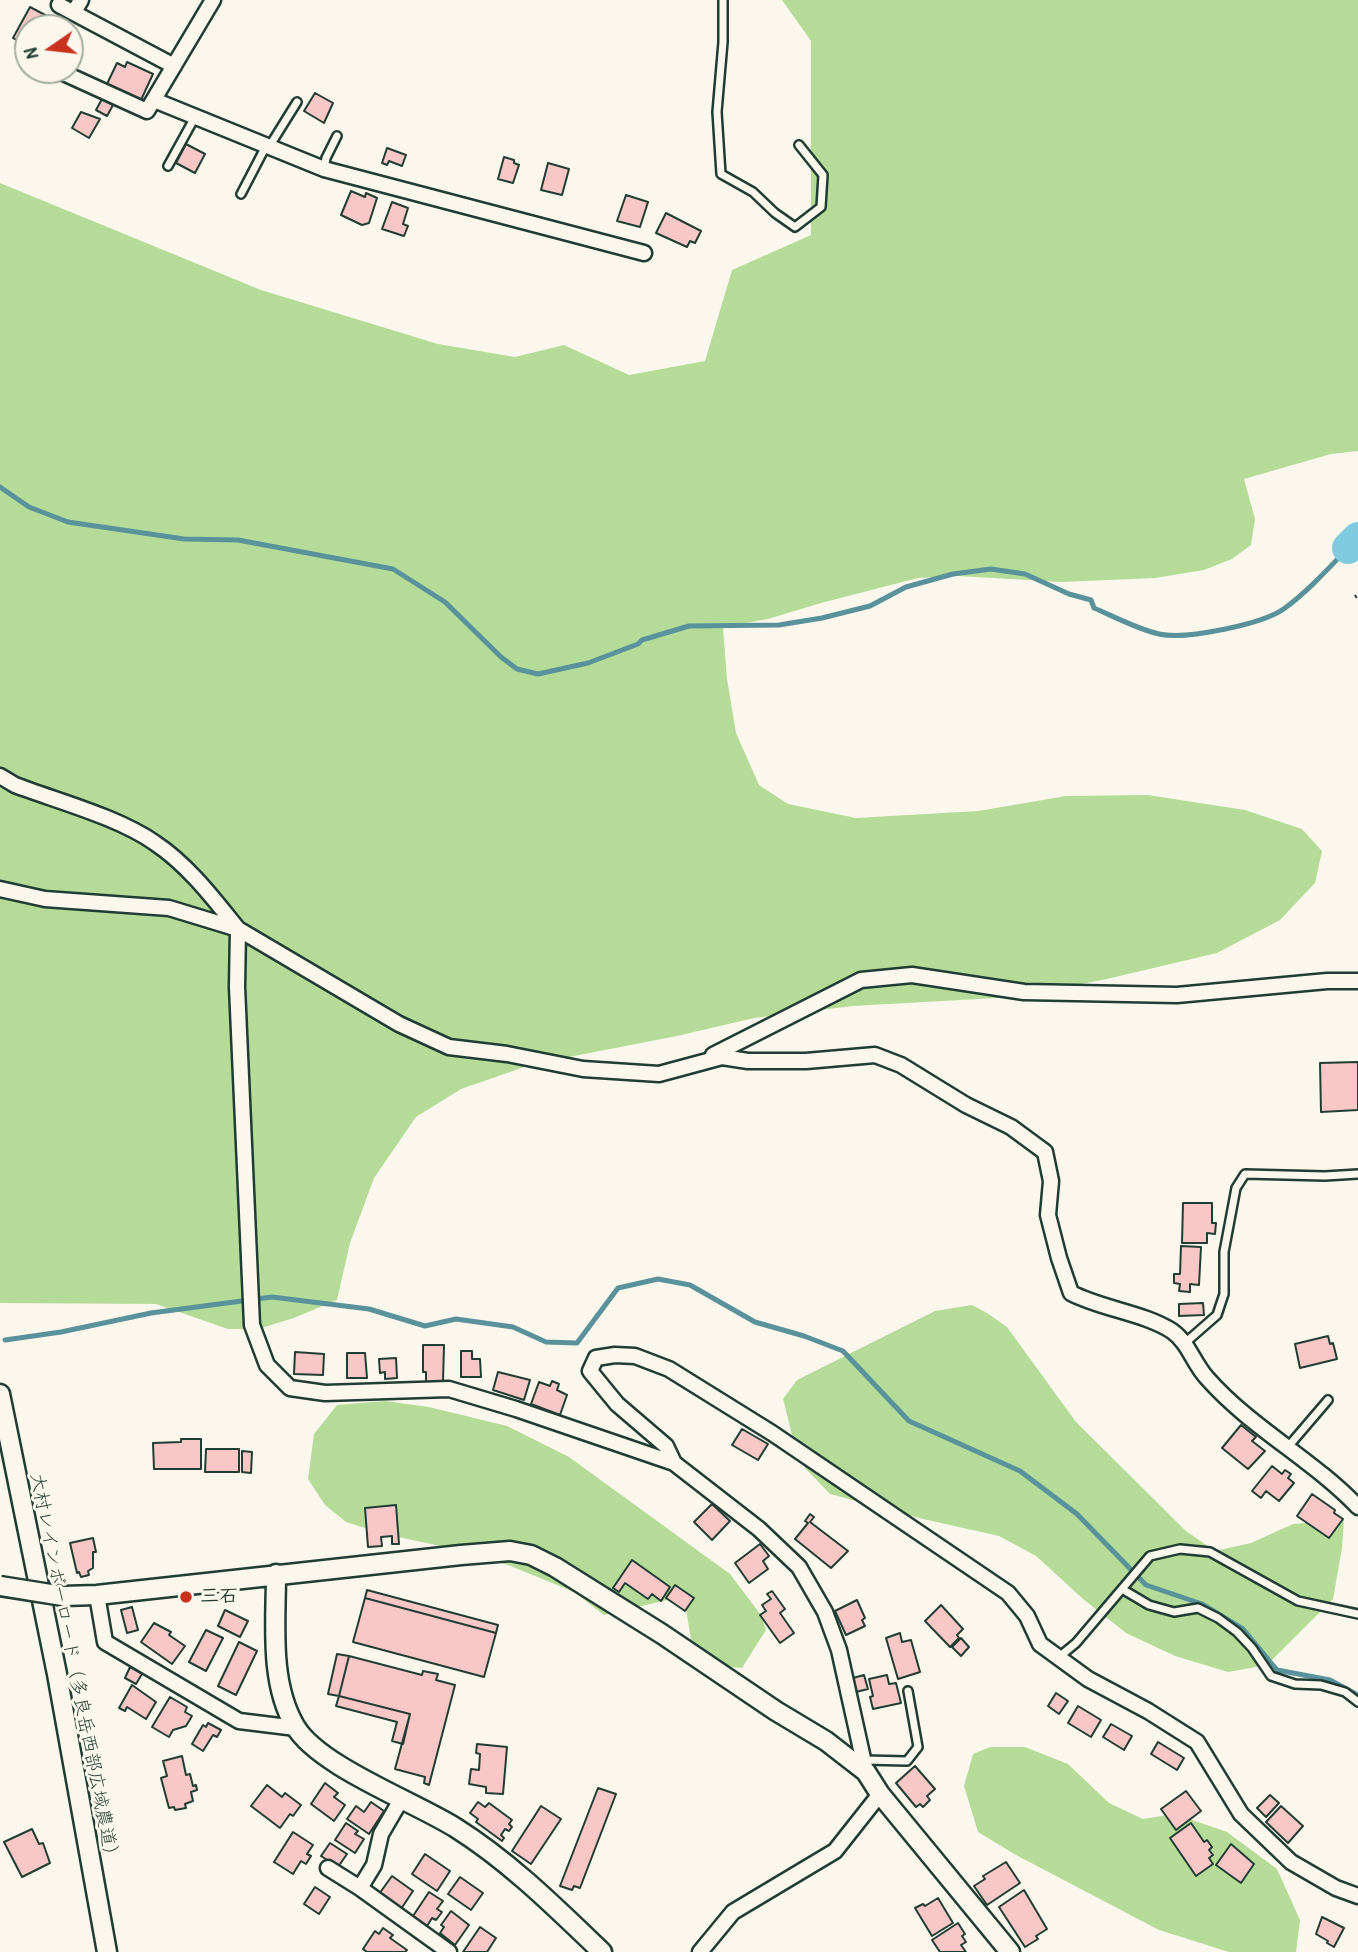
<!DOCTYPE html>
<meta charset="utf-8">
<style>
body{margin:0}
#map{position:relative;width:1358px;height:1952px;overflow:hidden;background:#fbf7ec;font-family:"Patrick Hand",sans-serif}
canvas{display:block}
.north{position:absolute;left:14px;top:14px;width:70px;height:70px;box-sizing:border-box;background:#fbf7ec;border:2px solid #a3ada2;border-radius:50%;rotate:256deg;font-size:19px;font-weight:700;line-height:28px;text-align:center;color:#1f3d34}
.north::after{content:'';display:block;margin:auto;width:24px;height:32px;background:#c8321e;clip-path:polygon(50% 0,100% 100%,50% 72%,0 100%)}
</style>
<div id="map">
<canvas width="1358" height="1952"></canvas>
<div class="north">N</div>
</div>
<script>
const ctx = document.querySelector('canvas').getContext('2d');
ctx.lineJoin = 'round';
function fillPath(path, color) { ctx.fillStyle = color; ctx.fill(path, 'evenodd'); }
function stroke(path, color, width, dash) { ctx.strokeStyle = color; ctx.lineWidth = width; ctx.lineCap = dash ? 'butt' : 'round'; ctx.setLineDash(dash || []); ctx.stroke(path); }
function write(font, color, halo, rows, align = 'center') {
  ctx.font = font + ' "Patrick Hand","Klee One",sans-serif'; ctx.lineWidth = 6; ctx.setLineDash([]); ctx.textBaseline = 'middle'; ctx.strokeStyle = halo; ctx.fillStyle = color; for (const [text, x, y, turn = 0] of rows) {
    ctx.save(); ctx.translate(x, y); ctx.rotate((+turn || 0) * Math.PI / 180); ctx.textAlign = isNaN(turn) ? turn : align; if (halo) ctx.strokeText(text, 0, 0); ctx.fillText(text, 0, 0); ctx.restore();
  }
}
fillPath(new Path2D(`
 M782,0h576v451l-27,3 -87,25 11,40 -4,26 -19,14 -28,11 -49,8 -94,4 -103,-6 -40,2 -97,25 -53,16 -45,8 4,52 9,54 23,52 29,19 68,14 122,-7 88,-15 82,-1 97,15 57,19 20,22 -7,32 -35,37 -63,33 -110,26 -93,18 -161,9 -99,12 -77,18 -144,28 -72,25 -45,28 -42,61 -24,65 -13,57 -43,18 -36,11h-30l-72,-25 -156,-1v-1120l261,107 177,54 77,13 49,-12 65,30 76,-14 27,-91 79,-35v-194z
 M972,1305l15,8 20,14 69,95 110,109 29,20 36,-8 42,-19 51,-4 -2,28 -9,51 -66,66 -39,7 -53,-16 -49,-23 -43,-34 -47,-43 -37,-20 -76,-17 -93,-25 -25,-26 -13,-33 -9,-36 14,-19 138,-69z
 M385,1401l44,6 78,19 62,31 161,117 31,41 5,15 -24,38 -20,-2 -31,-26 -7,-44 -80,19 -30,-23 -66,-27 -58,-17 -66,-14 -38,-12 -21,-17 -17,-26 6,-45 23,-29z
 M990,1747h35l43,17 41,39 34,16 32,-5 52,18 50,37 23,51 -4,32h-67l-70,-22 -143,-75 -38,-23 -14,-46 9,-32z`), '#b4dc98');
stroke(new Path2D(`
 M0,487l29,20 39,15 116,17 54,1 155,29 52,33 56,55 16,12 21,5 50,-11 50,-19 4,-4 47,-14 90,-1 43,-7 48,-12 36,-19 47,-13 38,-5 34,5 44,20 22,6 3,8c21,9 43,21 65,26 27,6 105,-10 126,-26 23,-17 43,-39 63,-60
 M5,1340l56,-8 90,-19 121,-16 97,12 56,17 31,-7 57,8 33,15 31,1 41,-55 40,-9 32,6 65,37 49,14 39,15 66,70 111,50 57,43 69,71 56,19 41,25 34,41 53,10 28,15`), '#59929b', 5);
stroke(new Path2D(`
 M1348,548l10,-10`), '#7fcbdf', 32);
const building = new Path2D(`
 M30,7l17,9 -7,12h-12v19l-15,-9z
 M127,62l26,12 -12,26 -34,-16 10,-21 8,4z
 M315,93l18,10 -9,20 -20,-12z
 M102,99l11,6 -6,11 -11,-6z
 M81,112l19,7 -11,19 -17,-10z
 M186,144l19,10 -10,19 -19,-10z
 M387,148l19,7 -4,11 -13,-5 -2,4 -5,-2z
 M504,157l10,3v3l5,2 -6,18 -15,-4z
 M548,163l21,6 -7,26 -21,-5z
 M351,191l14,6 1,-4 11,5 -8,25 -7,2 -21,-10z
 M626,195l22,7 -8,25 -23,-6z
 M392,202l16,6 -5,16 5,2 -4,10 -22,-7z
 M666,213l35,18 -6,12 -5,-2 -3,6 -31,-14z
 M1358,1062v48l-37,2 -1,-49z
 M1183,1203h29v20h4l-1,11 -8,-1v10h-25z
 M1181,1246l20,1 -2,38 -9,-1v8l-11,-1 1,-7 -6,-1v-9h6z
 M1203,1303l1,12 -25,1v-12z
 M1328,1336l2,8 3,-1 4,16 -37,9 -5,-24z
 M423,1345h21l-1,37h-17v-10h-3z
 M461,1351h11v8h8l1,18h-20z
 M295,1352l29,2 -1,21 -29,-1z
 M347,1353h18l2,25h-20z
 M396,1358l1,20 -12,1v-7l-5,1 -1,-14z
 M498,1372l32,8 -6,20 -31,-10z
 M552,1381l7,3 -2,6 10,5 -7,20 -29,-11 8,-22 11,4z
 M1241,1425l15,12 -4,4 13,10 -17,18 -26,-21z
 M742,1429l26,15 -10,16 -26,-15z
 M181,1439h20v30h-47l-1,-26 28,-1z
 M206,1449h33v23h-34z
 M242,1451l10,1 -1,21 -9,-1z
 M1272,1466l10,8 3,-4 6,4 -3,4 6,5 -15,18 -13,-10 -5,7 -9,-7z
 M1312,1494l23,16 -1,3 9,6 -14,19 -32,-22z
 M712,1504l18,17 -18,19 -18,-18z
 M396,1505l3,39h-7v-8l-11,1 1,9 -14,1 -3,-39z
 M810,1514l4,3 -4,5 38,29 -17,17 -36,-29 13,-16 -3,-2z
 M93,1538l3,14h-3v16l-5,3 1,4 -8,2 -2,-5 -2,1 -7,-30z
 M760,1544l9,12 -6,5 5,8 -19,14 -14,-20z
 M632,1560l38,27 -9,14 -9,-7 -4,5 -23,-16 -6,9 -6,-4z
 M675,1585l19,13 -9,13 -19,-13z
 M367,1590l131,35 -2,8 -131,-35z
 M772,1591l13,18 -5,4 14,20 -14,10 -20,-28 6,-4 -4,-6 9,-6 -4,-5z
 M365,1598l131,35 -12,44 -131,-35z
 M857,1600l8,18 -3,2 3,6 -19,9 -11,-24z
 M941,1605l22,24 -6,6 2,3 -9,9 -25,-26z
 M132,1607l6,23 -11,3 -6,-23z
 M225,1610l23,11 -8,16 -22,-11z
 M154,1623l17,9 -2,3 16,11 -13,18 -31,-22z
 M206,1630l17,8 -17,33 -17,-9z
 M900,1633l2,9 9,-2 9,32 -22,7 -12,-41z
 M961,1638l8,9 -8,9 -9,-9z
 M239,1642l18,9 -21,44 -18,-9z
 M337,1654l12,2 -10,40 -11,-2z
 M349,1656l73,19 1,-4 15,3 -2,6 19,5 -26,100 -5,-2 1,-6 -30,-8 15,-55 -71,-18z
 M130,1667l12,7 -6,10 -11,-6z
 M864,1675l4,14 -12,3 -3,-14z
 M887,1675l2,9 7,-1 5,20 -28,6 -3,-12 3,-1 -4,-17z
 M132,1685l24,17 -10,17 -19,-12 -2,4 -6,-3z
 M1056,1693l12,8 -9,13 -11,-8z
 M339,1696l71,18 -7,30 -11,-3 5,-19 -61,-16z
 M170,1697l17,10 -2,5 7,4 -6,10 -13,4 -4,7 -17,-10z
 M1078,1706l23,14 -10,17 -23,-14z
 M208,1723l13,7 -4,7 -4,-2 -10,16 -11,-7 11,-19 3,2z
 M1111,1724l21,12 -8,14 -21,-13z
 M1158,1742l26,16 -7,12 -26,-16z
 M477,1744l30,3 -4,47 -17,-1v-6l-17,-3 2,-15 8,1 1,-16 -4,-1z
 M182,1756l4,19 4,-1 3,12 3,-1 1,5 -6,2 2,9 -8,3 1,4 -11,2 -1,-3 -5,1 -8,-30 6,-2 -4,-15z
 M915,1766l20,23 -8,7 3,4 -7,7 -3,-3 -4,3 -20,-24z
 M325,1783l13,10 -4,4 11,8 -11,16 -23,-17z
 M267,1785l15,12 3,-4 16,12 -8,11 -3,-2 -10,14 -29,-22z
 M598,1788l18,6 -36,94 -6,-2 -2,4 -12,-4z
 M1186,1791l15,20 -25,19 -15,-21z
 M1270,1795l9,8 -13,14 -9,-9z
 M371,1802l13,9 -15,23 -22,-15 9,-13 8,6z
 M478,1802l7,5 4,-4 23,17 -3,4 3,3 -3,4 -4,-2 -4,6 3,3 -2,3 -26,-19 2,-3 -8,-6z
 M541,1806l20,13 -30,45 -19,-13z
 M1281,1806l22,20 -15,17 -22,-21z
 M346,1823l12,8 -3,3 9,5 -9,14 -20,-13z
 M1191,1823l13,19 3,-2 5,7 -3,3 4,5 -4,3 4,6 -17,12 -26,-38z
 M32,1829l7,15 4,-1 7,20 -28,14 -18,-35z
 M293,1832l20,13 -6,9 4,2 -5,8 -5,-3 -8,13 -19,-12z
 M330,1843l17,11 -9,13 -17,-11z
 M1231,1844l23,20 -13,19 -25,-18z
 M425,1854l25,17 -13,20 -25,-17z
 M1006,1862l14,21 -33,22 -13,-19 11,-7 -2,-3z
 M392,1876l21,15 -12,18 -22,-15z
 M460,1877l23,16 -12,17 -23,-16z
 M315,1887l15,10 -11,17 -15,-10z
 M1024,1890l23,39 -11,7 2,3 -13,8 -26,-40z
 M429,1892l14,9 -6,8 5,3 -6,8 -4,-2 -5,8 -14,-10z
 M938,1898l15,25 -21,13 -17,-28 8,-4 2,2z
 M451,1911l18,14 -14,20 -15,-12 4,-6 -3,-2z
 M1322,1917l22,11 -10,19 -7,-4 1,-2 -12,-7z
 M958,1923l7,11 -3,2 4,6 -5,3 5,7h-26l-8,-12z
 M480,1927l16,11 -9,14h-24z
 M383,1928l10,7 -3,3 17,12 -2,2h-38l-4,-3 12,-18 4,3z`);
fillPath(building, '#f9c8c6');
stroke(building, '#1f3d34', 2);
const service = new Path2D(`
 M723,0v42l-6,70 4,62 32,18 22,21 20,14 26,-20 2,-32 -24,-30
 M269,147l28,-45
 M168,166l27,-49
 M324,169l2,-11 11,-22
 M241,194l25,-48
 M1185,1343l32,-28 7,-21v-42l12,-64 9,-14 80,2 33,-2
 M1287,1448l41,-48
 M1122,1589l27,16 25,7 24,-4 20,10 19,14 15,16 19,28 24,8 26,1 24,7 13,10
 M1059,1657l17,-14 74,-87 30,-7 30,3 88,49 60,13
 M864,1760l43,1 11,-14 -10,-56`);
const minor = new Path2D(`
 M59,5l115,61
 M74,12l7,-12
 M57,70l90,41 66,-111
 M154,100l170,69 320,84
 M0,776l15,9c42,16 103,32 140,58 33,22 58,55 83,86l-1,58 15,338 15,40 23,23 35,5 124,-4 67,20 158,54 85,66 40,38 26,45 14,38 27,122
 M0,889l45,10 124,9 69,21 161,95 50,23 58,7 76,15 76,5 63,-17 26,4h58l69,-6 26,10 65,40 45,22 34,25 6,29 -3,34 11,43 12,35c31,16 73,20 101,38 17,12 21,32 35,47 44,50 105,81 151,129
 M713,1055l148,-75 51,-5 112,17 153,3 150,-14h31
 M674,1463l-8,-17 -49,-42 -27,-33 6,-13 19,-3 20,1 34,13 103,64 236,160 19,23 13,28 48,35 60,32 49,31 44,72 50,48 45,26 22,8
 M97,1595l8,47 134,79 57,7
 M328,1868l32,20 14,-23 7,-31 21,-36
 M360,1888l89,64
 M700,1952l33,-40 102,-61 45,-57`);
const tertiary = new Path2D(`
 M0,1394l57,280 50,278
 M276,1574c0,48 -7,108 19,152 23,40 120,76 161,102 54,34 100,80 146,124
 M63,1596l34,-1 364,-40 49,-4 21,4 24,12 107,67 114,77 50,30 40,31 14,22 130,158`);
stroke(service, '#1f3d34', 12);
stroke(minor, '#1f3d34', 19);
stroke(tertiary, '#1f3d34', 23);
stroke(new Path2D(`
 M1355,597l3,-2`), '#1f3d34', 3.5, [2, 5]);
stroke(service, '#fbf7ec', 7);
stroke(minor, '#fbf7ec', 14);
stroke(tertiary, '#fbf7ec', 18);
const tertiaryBridge = new Path2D(`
 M0,1586l63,10`);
stroke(tertiaryBridge, '#1f3d34', 23, []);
stroke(tertiaryBridge, '#fbf7ec', 18);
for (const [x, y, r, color] of [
 [186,1597,7,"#c8321e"]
]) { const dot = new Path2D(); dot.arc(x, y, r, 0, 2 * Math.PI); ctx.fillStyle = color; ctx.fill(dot); stroke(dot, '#fbf7ec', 2.5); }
write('bold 19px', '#1f3d34', '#fbf7ec', [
 ["三石",200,1597]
], 'left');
write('19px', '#1f3d34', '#fbf7ec', [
 ["大村レインボーロード（多良岳西部広域農道）",74,1669,79]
]);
</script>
